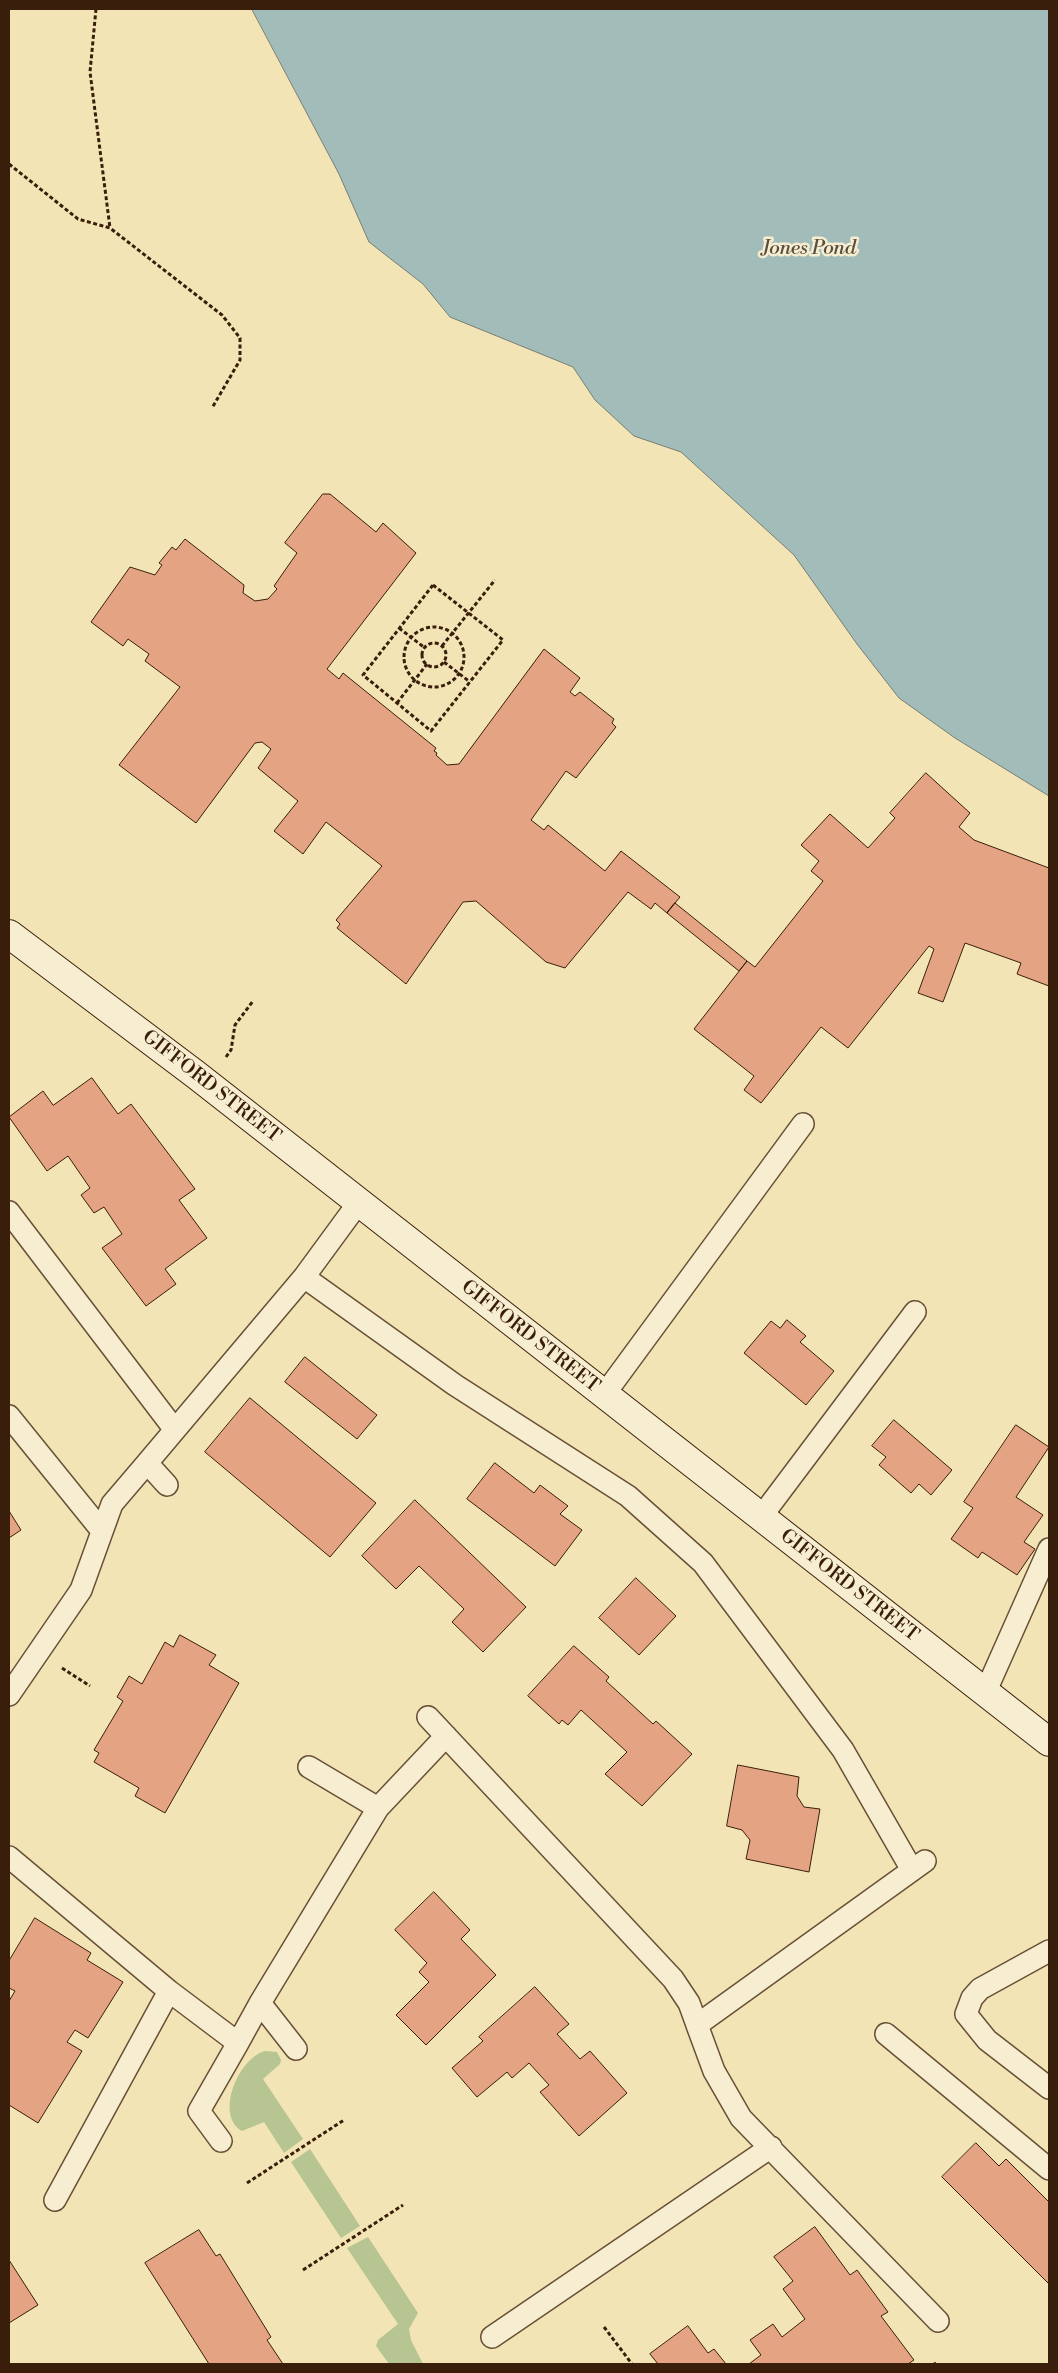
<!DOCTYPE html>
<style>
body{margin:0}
#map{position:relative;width:1058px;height:2373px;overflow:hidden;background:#f3e4b6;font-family:"Libre Bodoni",serif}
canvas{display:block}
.frame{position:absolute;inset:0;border:10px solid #391e0b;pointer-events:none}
</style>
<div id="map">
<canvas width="1058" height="2373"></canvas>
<div class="frame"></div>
</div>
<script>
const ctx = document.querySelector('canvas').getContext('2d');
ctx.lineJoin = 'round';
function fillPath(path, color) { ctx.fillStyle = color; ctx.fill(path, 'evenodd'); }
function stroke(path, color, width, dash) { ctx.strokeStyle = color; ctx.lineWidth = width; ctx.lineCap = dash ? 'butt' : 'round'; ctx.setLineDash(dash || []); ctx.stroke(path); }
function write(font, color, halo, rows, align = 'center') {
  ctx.font = font + ' "Libre Bodoni",serif'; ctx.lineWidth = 5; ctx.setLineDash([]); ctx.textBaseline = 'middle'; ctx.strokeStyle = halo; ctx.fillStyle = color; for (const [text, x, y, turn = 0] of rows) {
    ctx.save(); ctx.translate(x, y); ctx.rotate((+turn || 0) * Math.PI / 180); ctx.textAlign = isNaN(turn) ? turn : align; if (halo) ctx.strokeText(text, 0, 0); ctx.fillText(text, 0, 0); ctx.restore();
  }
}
fillPath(new Path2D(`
 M265,2051l12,1 4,8 -1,4 -17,15 40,60 -19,14 -20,-31 -22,9c-27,-15 -5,-72 23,-80z
 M310,2149l50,77 -19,12 -50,-76z
 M368,2237l50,76 -9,16 2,11 12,24h-34l-13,-18 2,-6 20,-16 -51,-76z`), '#b6c591');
const water = new Path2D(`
 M252,9h797v787l-94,-58 -56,-40 -42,-54 -63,-89 -113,-103 -47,-16 -39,-36 -22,-33 -123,-50 -27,-33 -54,-42 -30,-68z`);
fillPath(water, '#a1bcb9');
stroke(water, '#777d73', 1);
const building = new Path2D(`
 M323,494h7l46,38 7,-9 33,30 -89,116 12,10 4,-6 93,75 -2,3 3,2 -1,2 11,10 12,-1 85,-115 36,29 -10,14 5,4 5,-4 34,27 -2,4 4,4 -40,51 -10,-7 -35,49 13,10 4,-5 57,46 16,-20 59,46 -13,16 -12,-10 -4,6 -23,-17 -63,76 -19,-6 -70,-61 -13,1 -57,82 -69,-56 3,-4 -4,-4 46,-54 -56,-44 -23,32 -29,-23 24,-30 -40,-33 13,-19 -9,-7 -7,1 -59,80 -77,-58 61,-78 -35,-26 4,-7 -21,-15 -5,7 -32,-24 39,-55 25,8 7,-10 -3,-2 13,-16 4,3 9,-11 59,46 -1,8 12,8 13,-2 9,-10 -3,-3 23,-33 -12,-10z
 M926,773l44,40 -11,14 15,13 75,28v118l-32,-12 4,-11 -56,-20 -22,59 -25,-9 16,-44 -5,-3 -81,102 -27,-21 -60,76 -17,-13 10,-14 -60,-47 53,-68 8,6 68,-86 -12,-10 8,-10 -18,-16 29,-31 38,34 27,-30 -5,-5z
 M675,903l72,58 -8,10 -72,-58z
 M92,1078l26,36 13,-10 64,85 -16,11 28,38 -42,31 11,15 -30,22 -44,-58 20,-14 -18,-27 -10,6 -13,-18 9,-7 -22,-32 -21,15 -38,-54 34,-26 10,14z
 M787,1320l19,16 -6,6 34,29 -28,34 -62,-52 27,-32 9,7z
 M305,1357l72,58 -20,24 -72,-57z
 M250,1398l126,105 -46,54 -125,-105z
 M894,1420l58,50 -21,25 -12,-11 -8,9 -32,-28 7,-8 -14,-11z
 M1016,1425l33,22 -33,50 27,18 -19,27 11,7 -18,26 -35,-23 -4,6 -27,-19 22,-31 -9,-6z
 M495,1463l39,30 6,-8 28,21 -8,8 22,16 -27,36 -88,-67z
 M415,1500l111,107 -43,45 -31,-30 12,-13 -45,-43 -23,23 -34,-33z
 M9,1511l12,19 -12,8z
 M636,1578l40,38 -37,39 -40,-37z
 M180,1635l36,20 -7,10 30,18 -74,130 -30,-17 4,-8 -45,-26 5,-9 -5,-3 29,-49 -6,-4 12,-21 13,8 23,-42 8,5z
 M574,1646l35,31 -3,4 47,43 3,-3 36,33 -50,52 -37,-32 22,-22 -46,-42 -13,15 -6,-5 -3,4 -31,-28z
 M738,1765l61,12 -2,19 7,11 16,2 -11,63 -63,-13 4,-19 -8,-10 -15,-4z
 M434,1892l36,38 -9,9 35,36 -70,70 -30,-30 33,-33 -10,-10 8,-9 -32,-33z
 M35,1918l56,35 -4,7 36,22 -35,56 -13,-8 -8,12 15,9 -44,72 -29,-18v-104l6,-10 -6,-3v-27z
 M535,1987l34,37 -12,10 23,25 10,-8 37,42 -48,43 -39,-44 9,-7 -20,-22 -17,15 -5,-6 -30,25 -25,-29 31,-27 -4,-4z
 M976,2143l23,23 7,-7 43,43v82l-107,-107z
 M815,2227l35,48 7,-5 31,42 -7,4 33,44 -6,4h-159l12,-9 -11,-15 23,-16 9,13 23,-18 -22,-30 10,-8 -19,-24z
 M199,2230l17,26 4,-2 51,83 -4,3 16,24h-74l-64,-101z
 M9,2260l29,45 -29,18z
 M688,2326l20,27 6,-4 12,15h-68l-8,-10z`);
fillPath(building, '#e4a382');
stroke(building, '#391e0b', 1);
const service = new Path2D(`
 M9,1212l166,218
 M304,1277l151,108 173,111 75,67 140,187 69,120
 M604,1395l199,-271
 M9,1416l93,115
 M167,1485l-20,-22 157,-186 55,-75
 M761,1517l154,-205
 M985,1693l64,-144
 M9,1695l72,-105 31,-86 35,-41
 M428,1717l245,262 16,24 8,22 228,-164
 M309,1767l69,41
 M9,1857l160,134 69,52 22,-40 36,46
 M1049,1951l-69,38 -8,9 -6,16 21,26 62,48
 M260,2003l118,-195 68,-72
 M697,2025l17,46 27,47 197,203
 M886,2034l163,135
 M221,2141l-22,-30 39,-68
 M55,2200l114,-209
 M492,2337l279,-190`);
const secondary = new Path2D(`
 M9,934l186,140 854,668`);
stroke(service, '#685036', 24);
stroke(secondary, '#391e0b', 30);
stroke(new Path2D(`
 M96,9l-6,63 20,156
 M9,164l69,55 32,9 112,87 18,23v22l-28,48
 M433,585l70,55 -72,91 -68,-56z
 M404 657a30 30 0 1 1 60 0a30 30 0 1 1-60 0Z
 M399,628l26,20
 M422 655a12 12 0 1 1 24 0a12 12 0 1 1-24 0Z
 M442,646l53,-66
 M444,662l26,20
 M397,703l30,-39
 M226,1057l5,-7 4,-25 18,-24
 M62,1668l28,18
 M247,2183l97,-63
 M303,2270l100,-65
 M604,2327l28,37
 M934,2364l2,-1`), '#391e0b', 3, [4, 2.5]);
stroke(service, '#f7edd0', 21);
stroke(secondary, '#f7edd0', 28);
write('19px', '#391e0b', '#f7edd0', [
 ["GIFFORD STREET",211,1087,38],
 ["GIFFORD STREET",530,1337,38],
 ["GIFFORD STREET",849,1586,38]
]);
write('italic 20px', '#584d3f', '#f7edd0', [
 ["Jones Pond",809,249]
]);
</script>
